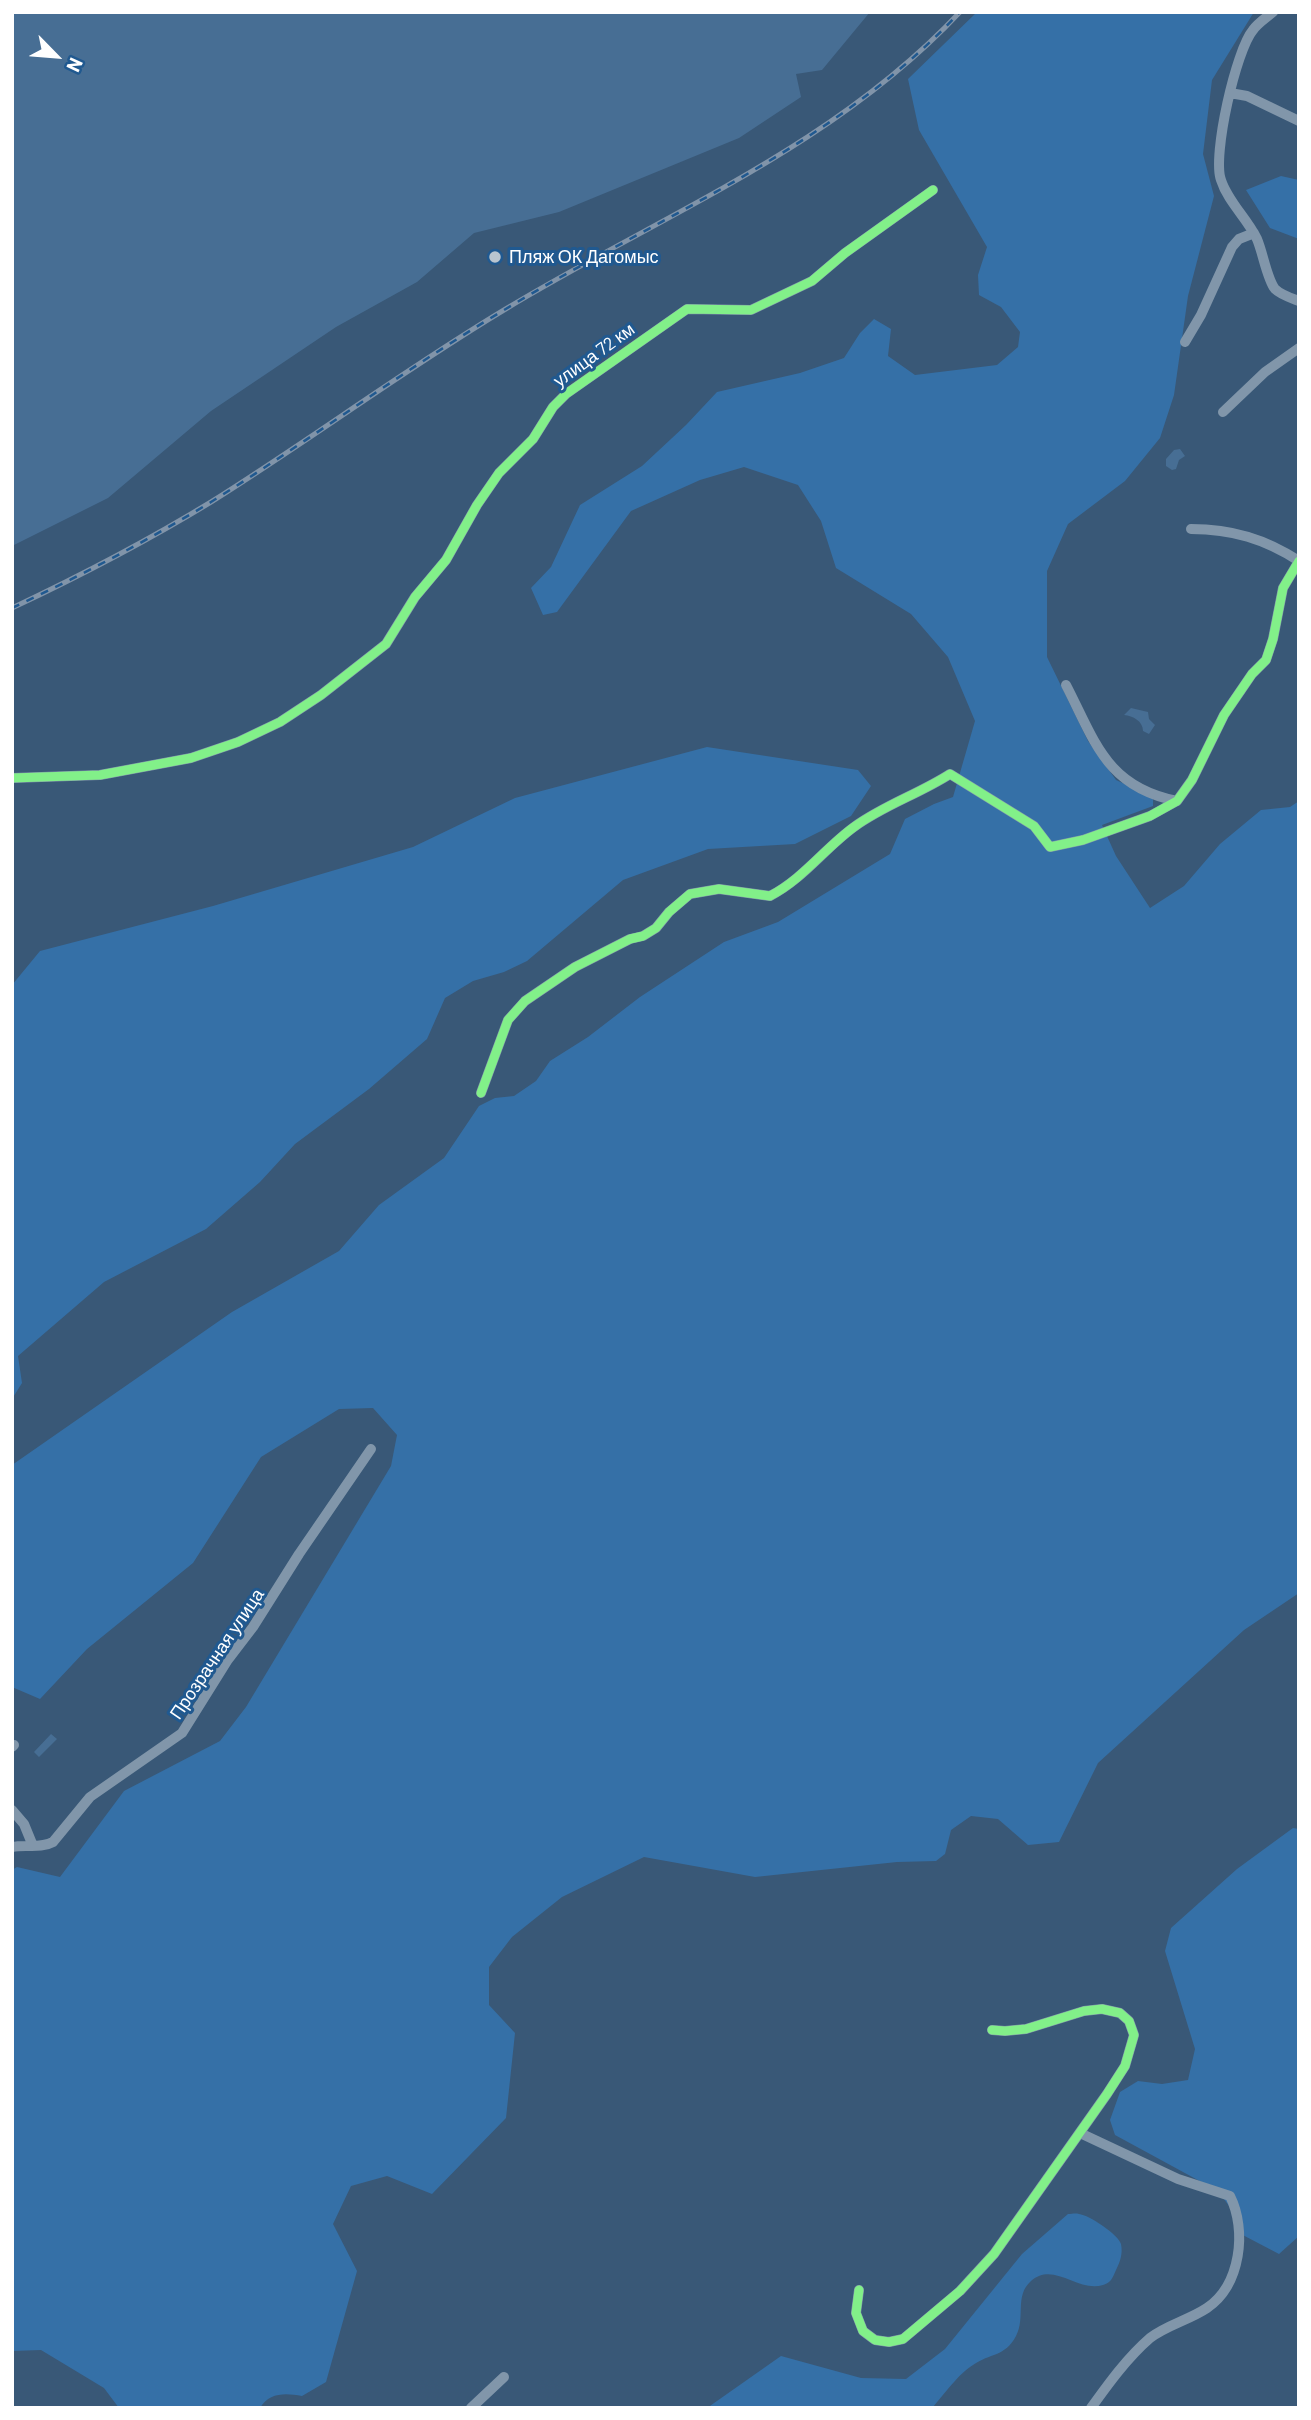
<!DOCTYPE html>
<meta charset="utf-8">
<style>
body{margin:0}
#map{position:relative;width:1311px;height:2420px;overflow:hidden;background:#395877;font-family:Barlow,sans-serif}
canvas{display:block}
.frame{position:absolute;inset:0;border:14px solid #fff;pointer-events:none}
.north{position:absolute;left:21px;top:21px;width:70px;height:70px;-webkit-text-stroke:5px #205990;paint-order:stroke;rotate:115deg;font-size:19px;font-weight:700;line-height:28px;text-align:center;color:#fff}
.north::after{content:'';display:block;margin:auto;width:24px;height:32px;background:#fff;clip-path:polygon(50% 0,100% 100%,50% 72%,0 100%)}
</style>
<div id="map">
<canvas width="1311" height="2420"></canvas>
<div class="frame"></div>
<div class="north">N</div>
</div>
<script>
const ctx = document.querySelector('canvas').getContext('2d');
ctx.lineJoin = 'round';
function fillPath(path, color) { ctx.fillStyle = color; ctx.fill(path, 'evenodd'); }
function stroke(path, color, width, dash) { ctx.strokeStyle = color; ctx.lineWidth = width; ctx.lineCap = dash ? 'butt' : 'round'; ctx.setLineDash(dash || []); ctx.stroke(path); }
function write(font, color, halo, rows, align = 'center') {
  ctx.font = font + ' Barlow,sans-serif'; ctx.lineWidth = 6; ctx.setLineDash([]); ctx.textBaseline = 'middle'; ctx.strokeStyle = halo; ctx.fillStyle = color; for (const [text, x, y, turn = 0] of rows) {
    ctx.save(); ctx.translate(x, y); ctx.rotate((+turn || 0) * Math.PI / 180); ctx.textAlign = isNaN(turn) ? turn : align; if (halo) ctx.strokeText(text, 0, 0); ctx.fillText(text, 0, 0); ctx.restore();
  }
}
fillPath(new Path2D(`
 M977,12h277l-42,68 -9,74 11,42 -26,100 -14,99 -14,43 -35,43 -57,43 -21,47v86l41,84 28,39 37,17v9l-51,19 14,31 34,52 34,-22 36,-42 41,-34 29,-3 9,-6v792l-55,37 -146,133 -39,79 -31,3 -30,-26 -27,-3 -20,14 -6,24 -9,7 -39,1 -142,15 -111,-20 -82,40 -50,40 -23,30v38l26,28 -9,85 -74,76 -45,-18 -36,10 -18,38 24,47 -31,111 -24,14c-16,-3 -33,-4 -42,12h-141l-15,-20 -63,-38 -29,1v-481l5,-3 43,10 64,-86 96,-50 26,-34 145,-241 6,-31 -24,-27 -34,1 -78,48 -68,106 -106,86 -47,50 -28,-12v-222l220,-153 107,-61 40,-46 65,-47 35,-52 16,-8 19,-2 22,-15 14,-20 38,-24 52,-40 84,-55 54,-20 112,-68 15,-35 29,-15 19,-7 22,-76 -27,-64 -37,-43 -75,-46 -15,-47 -23,-36 -54,-18 -44,13 -69,31 -74,101 -14,3 -12,-27 20,-21 29,-62 62,-39 44,-41 31,-33 83,-19 44,-15 16,-25 14,-14 17,10 -3,27 27,19 82,-10 21,-18 2,-15 -19,-25 -22,-12 -1,-20 9,-28 -68,-117 -11,-51z
 M1281,176l18,4v59l-29,-11 -24,-38z
 M707,747l151,23 13,16 -20,30 -56,28 -87,5 -85,31 -96,81 -23,11 -31,9 -28,17 -18,41 -58,50 -74,55 -35,38 -54,47 -102,53 -86,74 4,27 -10,16v-414l28,-34 173,-45 200,-59 102,-49z
 M1293,1828l6,1v407l-20,18 -42,-22 -2,-18 -17,-23 -103,-56 -5,-15 10,-28 18,-11 24,3 26,-4 7,-31 -30,-98 6,-23 66,-59z
 M1068,2214c4,0 7,-1 11,0 10,1 40,21 42,30 2,10 -1,18 -5,26 -3,7 -5,13 -13,15 -25,8 -49,-24 -72,-4 -17,15 -5,37 -15,55 -11,21 -26,17 -43,29 -14,8 -30,31 -41,43h-225l74,-52 80,22 45,1 39,-30 77,-95z`), '#3570a7');
fillPath(new Path2D(`
 M12,12h858l-48,58 -26,4 5,23 -62,41 -180,74 -85,21 -57,49 -81,45 -125,84 -103,87 -96,48z
 M1180,449l5,7 -6,4 -3,9 -4,1 -6,-4v-7l8,-9z
 M1131,708l17,4 1,7 6,6 -6,9 -6,-3c0,-10 -10,-15 -19,-16z
 M51,1734l6,5 -18,18 -5,-5z`), '#476e94');
stroke(new Path2D(`
 M1273,12c-7,6 -15,11 -20,18 -17,20 -41,126 -32,150 7,22 26,38 36,59 6,14 10,40 18,50 6,6 16,9 24,12
 M1230,93l17,3 52,25
 M1185,342l16,-27 31,-68 7,-8 15,-6
 M1223,412l42,-40 34,-24
 M1191,529c41,0 74,10 108,32
 M1066,685c29,56 40,102 111,116
 M12,778l88,-3 91,-17 47,-16 42,-20 41,-27 65,-51 29,-47 31,-37 31,-55 22,-32 34,-34 20,-32 13,-13 121,-85 64,1 61,-29 33,-28 88,-63
 M481,1093l27,-73 17,-19 50,-34 55,-28 13,-3 13,-8 13,-16 21,-18 29,-5 51,7c33,-17 55,-48 84,-69 30,-22 65,-33 96,-53l84,52 16,21 33,-7 67,-24 27,-15 15,-21 32,-65 28,-41 14,-14 7,-21 10,-51 16,-27
 M12,1747l2,-2
 M12,1810l12,14 9,22
 M12,1847c14,-3 28,2 41,-5l37,-45 92,-64 45,-72 26,-34 46,-73 72,-105
 M1080,2133l98,46 52,17c17,34 11,89 -23,112 -18,12 -40,17 -57,30 -23,20 -41,45 -59,70
 M859,2290l-3,23 7,18 12,9 14,2 14,-3 57,-48 34,-37 113,-160 18,-28 9,-31 -5,-14 -9,-8 -18,-4 -18,2 -58,18 -21,2 -13,-1
 M471,2408l33,-31`), '#8196aa', 10);
const rail = new Path2D(`
 M12,608c68,-32 135,-67 199,-106 99,-62 193,-132 293,-192 155,-94 329,-162 456,-298`);
stroke(rail, '#8194a9', 5);
stroke(rail, '#205990', 2.5, [8]);
stroke(new Path2D(`
 M12,778l88,-3 91,-17 47,-16 42,-20 41,-27 65,-51 29,-47 31,-37 31,-55 22,-32 34,-34 20,-32 13,-13 121,-85 64,1 61,-29 33,-28 88,-63
 M481,1093l27,-73 17,-19 50,-34 55,-28 13,-3 13,-8 13,-16 21,-18 29,-5 51,7c33,-17 55,-48 84,-69 30,-22 65,-33 96,-53l84,52 16,21 33,-7 67,-24 27,-15 15,-21 32,-65 28,-41 14,-14 7,-21 10,-51 16,-27
 M859,2290l-3,23 7,18 12,9 14,2 14,-3 57,-48 34,-37 113,-160 18,-28 9,-31 -5,-14 -9,-8 -18,-4 -18,2 -58,18 -21,2 -13,-1`), '#82f089', 9);
for (const [x, y, r, color] of [
 [495,257,7,"#bac5cf"]
]) { const dot = new Path2D(); dot.arc(x, y, r, 0, 2 * Math.PI); ctx.fillStyle = color; ctx.fill(dot); stroke(dot, '#205990', 2.5); }
write('18px', '#fff', '#205990', [
 ["Пляж ОК Дагомыс",509,257]
], 'left');
write('18px', '#fff', '#205990', [
 ["улица 72 км",594,355,-36],
 ["Прозрачная улица",217,1654,-56]
]);
</script>
